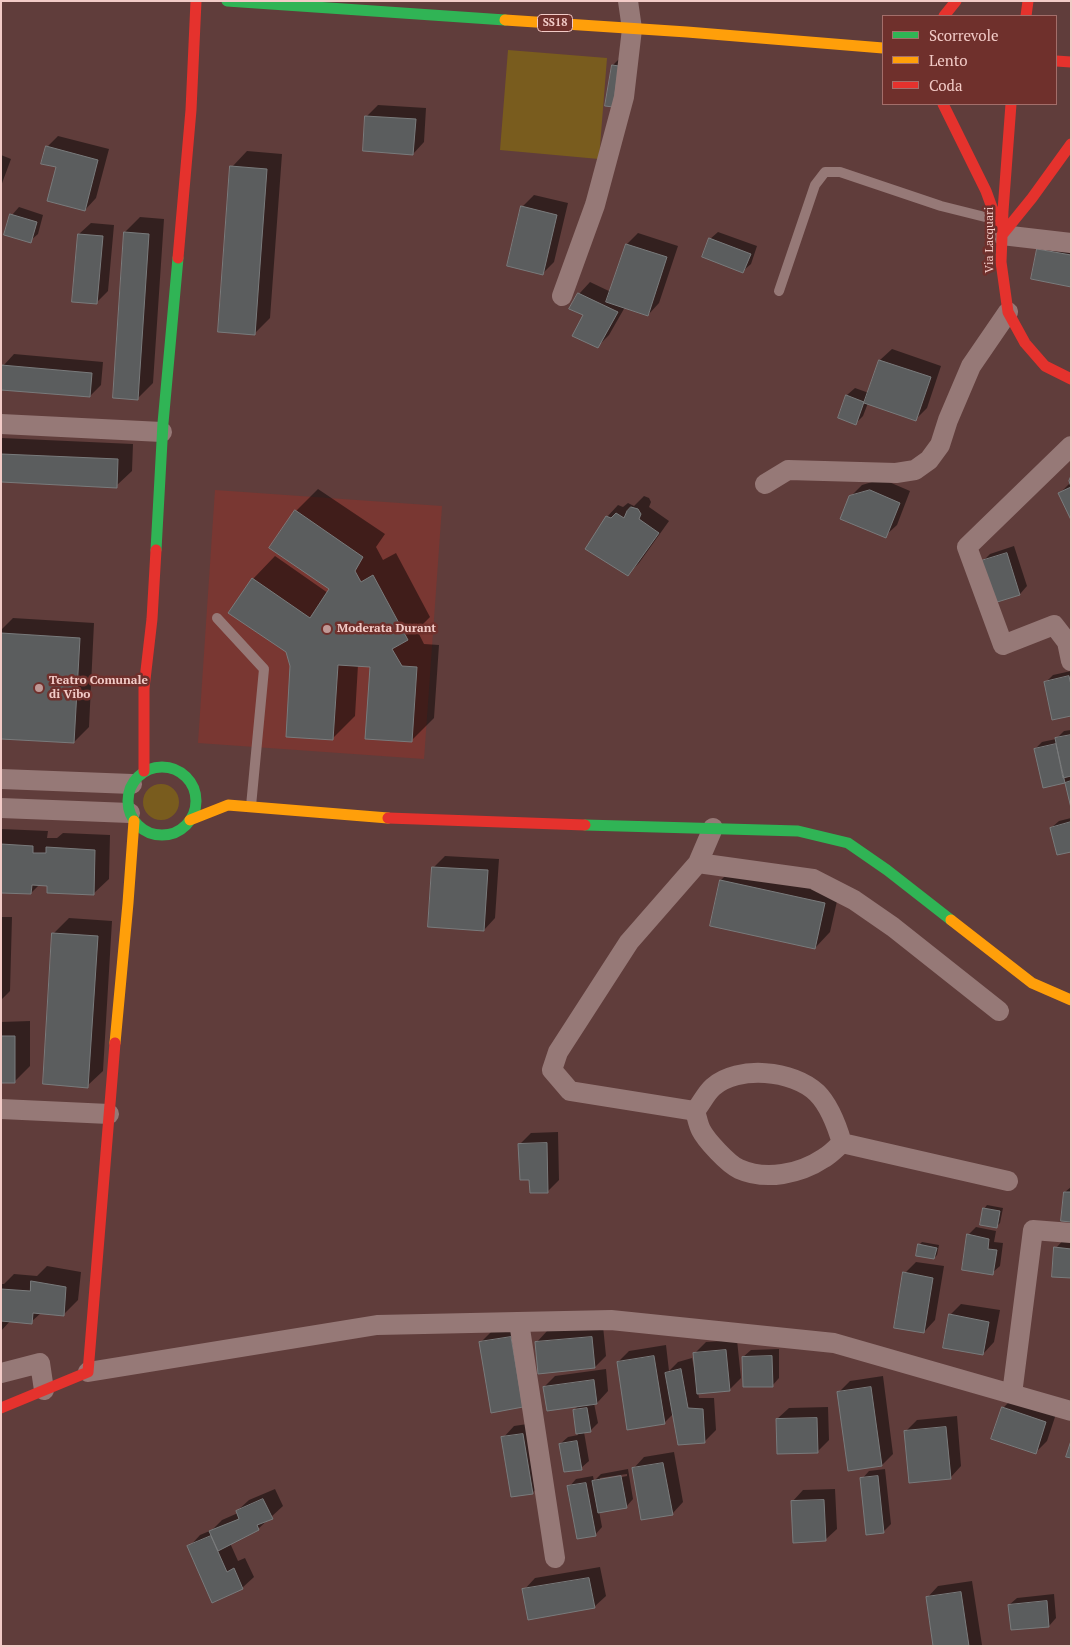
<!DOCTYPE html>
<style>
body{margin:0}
#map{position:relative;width:1072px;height:1647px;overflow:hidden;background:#603d3b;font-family:"PT Serif",serif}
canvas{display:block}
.frame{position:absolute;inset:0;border:2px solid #f2cbc7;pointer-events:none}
.legend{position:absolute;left:882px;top:15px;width:175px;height:90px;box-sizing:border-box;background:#6f302c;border:1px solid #a36e6a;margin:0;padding:6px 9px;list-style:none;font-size:15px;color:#f2cbc7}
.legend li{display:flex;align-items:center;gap:10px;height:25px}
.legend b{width:25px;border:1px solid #a36e6a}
</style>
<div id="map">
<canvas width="1072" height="1647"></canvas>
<div class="frame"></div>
<ul class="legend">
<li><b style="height:6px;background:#30b455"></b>Scorrevole</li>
<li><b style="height:6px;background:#ff9f0a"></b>Lento</li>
<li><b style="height:6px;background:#e5322d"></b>Coda</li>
</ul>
</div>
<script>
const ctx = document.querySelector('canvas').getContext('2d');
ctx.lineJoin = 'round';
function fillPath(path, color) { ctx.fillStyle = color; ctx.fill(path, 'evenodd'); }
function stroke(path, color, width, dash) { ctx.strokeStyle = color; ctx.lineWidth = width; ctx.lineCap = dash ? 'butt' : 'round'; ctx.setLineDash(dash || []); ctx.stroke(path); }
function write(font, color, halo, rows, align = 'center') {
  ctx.font = font + ' "PT Serif",serif'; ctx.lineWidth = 5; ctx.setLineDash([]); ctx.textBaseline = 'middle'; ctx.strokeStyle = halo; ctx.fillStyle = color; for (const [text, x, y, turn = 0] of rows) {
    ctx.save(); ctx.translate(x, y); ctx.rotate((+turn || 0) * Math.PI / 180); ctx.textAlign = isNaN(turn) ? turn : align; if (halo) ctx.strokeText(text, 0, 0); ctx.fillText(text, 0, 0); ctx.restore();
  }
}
fillPath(new Path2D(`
 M215,490l227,16 -18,253 -226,-16z`), '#793732');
fillPath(new Path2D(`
 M508,50l99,8 -8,101 -99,-9z
 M143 802a18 18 0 1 1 36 0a18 18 0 1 1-36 0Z`), '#795c1e');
fillPath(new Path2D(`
 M620,58l-8,48 1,-41z
 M378,105l48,3 -2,34 -11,12 -49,-4 3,-34z
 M58,136l51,13 -13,49 -11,12 -38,-63z
 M247,151l35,3 -12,164 -15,15 -23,-166z
 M1,155l10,4 -10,27z
 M534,195l34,8 -14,59 -11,11 -21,-66z
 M19,207l24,8 -5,19 -8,7 -18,-26z
 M140,217l24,2 -11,164 -15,15 -13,-166z
 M91,223l23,2 -6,66 -12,12 -17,-69z
 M718,232l39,14 -6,18 -8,7 -33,-32z
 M638,233l40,13 -19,57 -11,12 -23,-8 -16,28 -11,11 -13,-31 -6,-21 11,-12 21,10 16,-48z
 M1071,242v43l-33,-36z
 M892,349l49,17 -14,42 -12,12 -47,-17 -5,13 -7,7 -9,-28 8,-7 14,5 11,-33z
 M14,354l89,8 -2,23 -11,11 -87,-30z
 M2,438l131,6 -1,27 -16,15 -115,-5z
 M882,479l28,12 -13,34 -12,11 -35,-39 12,-12z
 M1071,479v38l-11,-24 11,-11z
 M318,489l67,45 -9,13 7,13 13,-7 34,64 -13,13 7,14 15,1 -5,73 -23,23 -40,-75 -13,-1 -3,51 -23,23 -40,-74 -5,-13 -34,-73 22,-23 53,37 3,-4 -35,-78z
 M644,496l5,2 2,4 -2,5 20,14 -30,42 -11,11 -21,-57 11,-12 5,2 5,-4 6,3z
 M1014,546l13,40 -7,8 -25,7 -12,-40 7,-7z
 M13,618l81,5 -5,104 -15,15 -73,-4v-108z
 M1071,671v44l-25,-33 7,-7z
 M1071,730v73l-6,-22 -21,5 -9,-37 7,-7 14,-3 8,-8z
 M1071,818v33l-20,-23 8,-7z
 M1,829l47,2 -1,7h10l6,-5 47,2 -1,44 -16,15 -53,-10 -9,9 -30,-1z
 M445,856l54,3 -4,59 -11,12 -50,-63z
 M736,865l104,23 -10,44 -15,16 -94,-68z
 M1,917h11l-2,74 -9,9z
 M69,918l43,3 -9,150 -16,15 -33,-153z
 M30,1021v45l-15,15 -14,1v-60z
 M558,1132l1,48 -11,11 -18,-12 -10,-35 11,-11z
 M1071,1187v34l-6,-29z
 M987,1205l16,3 -3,15 -3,3 -13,-17z
 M976,1227l20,4 -2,11 9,1 -3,23 -8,7 -23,-39z
 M1067,1236l4,1v40l-15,-29z
 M922,1242l17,3 -2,10 -3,3 -15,-13z
 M916,1262l28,4 -9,54 -11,12 -19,-59z
 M47,1266l34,6 -3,28 -15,15 -22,-2 -10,9 -20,-2 -10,11v-47h3l10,-10 23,2z
 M961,1304l39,6 -6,32 -11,12 -33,-39z
 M522,1326l1,80 -43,-63 12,-12z
 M603,1326l3,30 -11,11 -59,-24 11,-12z
 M737,1340l4,38 -11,11 -32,3 1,6h15l2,32 -11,11 -31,-28 -10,10 -46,-61 11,-11 37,-6 3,26 9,-9 14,-4 2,10h2l-2,-14 12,-12z
 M779,1349v29l-7,8 -29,-29 8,-7z
 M606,1369l2,22 -11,12h-3l4,20 -8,8 -6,1 5,29 -8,7 -21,-24 8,-7 10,-2 -4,-25 5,-5 -35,-18 11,-11z
 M883,1376l10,78 -11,11 -43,-73 11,-11z
 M1014,1397l43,14 -10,30 -11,11 -33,-44z
 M828,1407l1,33 -12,12 -40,-33 12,-11z
 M957,1416l4,50 -11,12 -44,-47 11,-11z
 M534,1423l10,58 -12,12 -29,-55 11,-12z
 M674,1452l9,50 -11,12 -39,-45 11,-12z
 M628,1469l5,30 -7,8 -27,4 3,16 -7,8 -26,-48 7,-8 17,-3 1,5 7,-7zM627,1474v2l-27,5v-3z
 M885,1469l6,55 -7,7 -22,-52 7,-8z
 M275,1489l8,17 -25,23 -28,14 8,18 7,-3 9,19 -12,11 -53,-41 11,-12 12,-5 10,-10 16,-7 -1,-2 12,-11z
 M835,1489l2,40 -12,11 -33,-38 11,-12z
 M600,1567l6,29 -12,11 -70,-17 11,-12z
 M972,1581l10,64 -48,1 -7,-48 11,-12z
 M1054,1594l2,24 -7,8 -40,-21 8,-7z`), '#0007');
const building = new Path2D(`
 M612,65l7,1 -6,41 -8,-1z
 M365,116l51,3 -3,36 -50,-4z
 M46,146l52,14 -13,51 -38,-10 9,-34 -15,-3z
 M230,166l37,3 -12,166 -37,-3z
 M521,206l36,9 -14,60 -36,-9z
 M10,214l27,8 -6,21 -27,-8z
 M124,232l25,2 -11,166 -25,-2z
 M78,234l25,2 -6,68 -25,-2z
 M709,238l42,16 -8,19 -41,-16z
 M626,244l41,13 -19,59 -42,-14z
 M1037,249l34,6v32l-40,-8z
 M578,293l40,19 -20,36 -26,-12 11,-21 -14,-6z
 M879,360l52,17 -15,44 -52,-18z
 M1,365l91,8 -2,24 -89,-7z
 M846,395l18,7 -8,23 -18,-7z
 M1,454l117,5 -1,29 -116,-6z
 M1071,476v44l-13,-27 13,-6 -2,-6z
 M870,490l30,13 -14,35 -46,-19 9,-23z
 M631,507l7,2 3,5 -2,5 20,14 -31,43 -43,-27 21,-33 5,2 5,-5 8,5 3,-7z
 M295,510l68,47 -8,14 6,11 12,-7 35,65 -16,9 10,17 15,1 -5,75 -47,-3 5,-72 -32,-2 -5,75 -47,-3 4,-71 -4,-14 -58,-39 24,-35 58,40 19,-29 -60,-41z
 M1007,553l13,42 -26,8 -13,-42z
 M1,633l79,5 -6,105 -73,-4z
 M1069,676l2,9v31l-19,4 -8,-38z
 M1071,735v41l-8,2 -8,-40z
 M1056,744l9,39 -22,5 -9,-39z
 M1071,781v27l-6,-25z
 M1071,822v30l-14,3 -7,-27z
 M1,844l32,2v7h13v-6l49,3 -1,45 -47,-2v-7l-15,-1 -1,9 -30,-1z
 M432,867l56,3 -4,61 -56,-4z
 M720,880l105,23 -10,46 -105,-23z
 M52,933l46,3 -10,152 -45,-4z
 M1,1036h14v47h-14z
 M547,1143l1,50h-18l-1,-13h-9l-2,-36z
 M1064,1192h7v30l-10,-1z
 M983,1208l17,3 -3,17 -17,-3z
 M967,1234l22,5 -1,10 9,1 -4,25 -31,-5z
 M918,1244l19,4 -3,11 -18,-3z
 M1054,1247l17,2v29l-19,-1z
 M903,1272l30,6 -9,55 -30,-5z
 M31,1281l35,6 -2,29 -31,-3 -1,11 -31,-3v-32l29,2z
 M949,1314l40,8 -6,33 -40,-7z
 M511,1337l12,70 -32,6 -12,-71z
 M592,1337l3,31 -57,6 -3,-32z
 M726,1350l4,41 -33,3 -4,-41z
 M654,1356l11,68 -38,6 -10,-68z
 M772,1356l1,31h-30l-1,-30z
 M681,1369l7,39 15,1 2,34 -27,2 -13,-72z
 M594,1380l3,24 -50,7 -4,-24z
 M871,1387l11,79 -34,5 -11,-79z
 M1002,1407l44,15 -10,32 -45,-15z
 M587,1408l4,24 -15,2 -3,-24z
 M817,1418l1,35 -41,1 -1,-35z
 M946,1427l5,52 -42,4 -5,-52z
 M523,1434l10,60 -22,3 -10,-60z
 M577,1441l5,29 -18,2 -5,-28z
 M1071,1441v17l-5,-1z
 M663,1463l10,52 -32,5 -9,-52z
 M621,1476l6,32 -29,5 -6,-32z
 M878,1476l6,57 -18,2 -6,-57z
 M586,1483l10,53 -19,3 -10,-53z
 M263,1499l10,20 -16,6 2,5 -41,21 -9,-20 30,-12 -3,-8z
 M824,1500l2,41 -33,2 -2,-42z
 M211,1536l16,36 7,-4 9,21 -31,14 -25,-57z
 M589,1578l6,30 -67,12 -6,-31z
 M961,1592l8,54h-36l-7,-49z
 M1047,1601l2,26 -38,3 -3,-25z`);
fillPath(building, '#5b5d5e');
stroke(building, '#797b7c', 1);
stroke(new Path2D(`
 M779,291l36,-106 10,-13h15l101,34 52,13
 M217,618l47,51 -13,137`), '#967977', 10);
stroke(new Path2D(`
 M1002,235l69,8
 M562,296l33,-91 29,-108 8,-68 -4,-28
 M1,424l161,8
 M1071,446l-104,101 36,98 51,-20 13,17 4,19
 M765,484l23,-14 108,3 19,-3 14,-10 11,-15 8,-25 23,-54 37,-54
 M1,779l131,5
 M1,808l129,5
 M698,863l15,-35
 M1,1109l108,5
 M695,1111l-125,-20 -18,-21 6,-18 71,-110 69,-79 115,16 41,21 39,27 106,84
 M842,1143c-6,5 -11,11 -18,15 -24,16 -58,23 -85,11 -11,-5 -33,-29 -38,-39 -3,-6 -4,-13 -6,-19 6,-7 11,-18 18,-24 25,-22 80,-17 104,6 13,13 20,33 25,50l166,38
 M519,1322l36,236
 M88,1372l289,-47 234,-5 223,23 237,68
 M1,1373l39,-10 4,27
 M1012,1394l21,-164 38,3`), '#967977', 20);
stroke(new Path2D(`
 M227,1l278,19
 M156,550l7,-127 15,-165
 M128 801a34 34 0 1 1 68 0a34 34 0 1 1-68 0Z
 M585,825l213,6 50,12 39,27 64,50`), '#30b455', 11);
stroke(new Path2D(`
 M505,20l182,12 196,16
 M190,820l38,-15 160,13
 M951,920l81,63 39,17
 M115,1043l13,-140 6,-82`), '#ff9f0a', 11);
stroke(new Path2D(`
 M944,16l12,-15
 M1026,16l2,-15
 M1056,61l15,1
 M943,104l43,87 12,33
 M1011,104l-8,107 -2,51 7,50 17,31 20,23 26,13
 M1002,235l30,-37 39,-54
 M178,258l13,-148 5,-109
 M144,771v-83l8,-69 4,-69
 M388,818l197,7
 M1,1408l87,-36 27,-329`), '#e5322d', 11);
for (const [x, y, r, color] of [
 [327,629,5,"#bf9996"],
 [39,688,5,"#bf9996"]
]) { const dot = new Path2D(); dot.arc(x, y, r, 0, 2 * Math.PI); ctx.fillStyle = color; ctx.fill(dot); stroke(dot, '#6f302c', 2); }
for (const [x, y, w] of [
 [555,23,35]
]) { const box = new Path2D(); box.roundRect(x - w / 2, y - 8.5, w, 17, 4); ctx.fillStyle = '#6f302c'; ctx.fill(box); stroke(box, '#f2cbc7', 1); }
write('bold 11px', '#f2cbc7', null, [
 ["SS18",555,23]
]);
write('12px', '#f2cbc7', '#6f302c', [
 ["Via Lacquari",990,240,-90]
]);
write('bold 12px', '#f2cbc7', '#6f302c', [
 ["Moderata Durant",337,629],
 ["Teatro Comunale",49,681],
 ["di Vibo",49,695]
], 'left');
</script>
